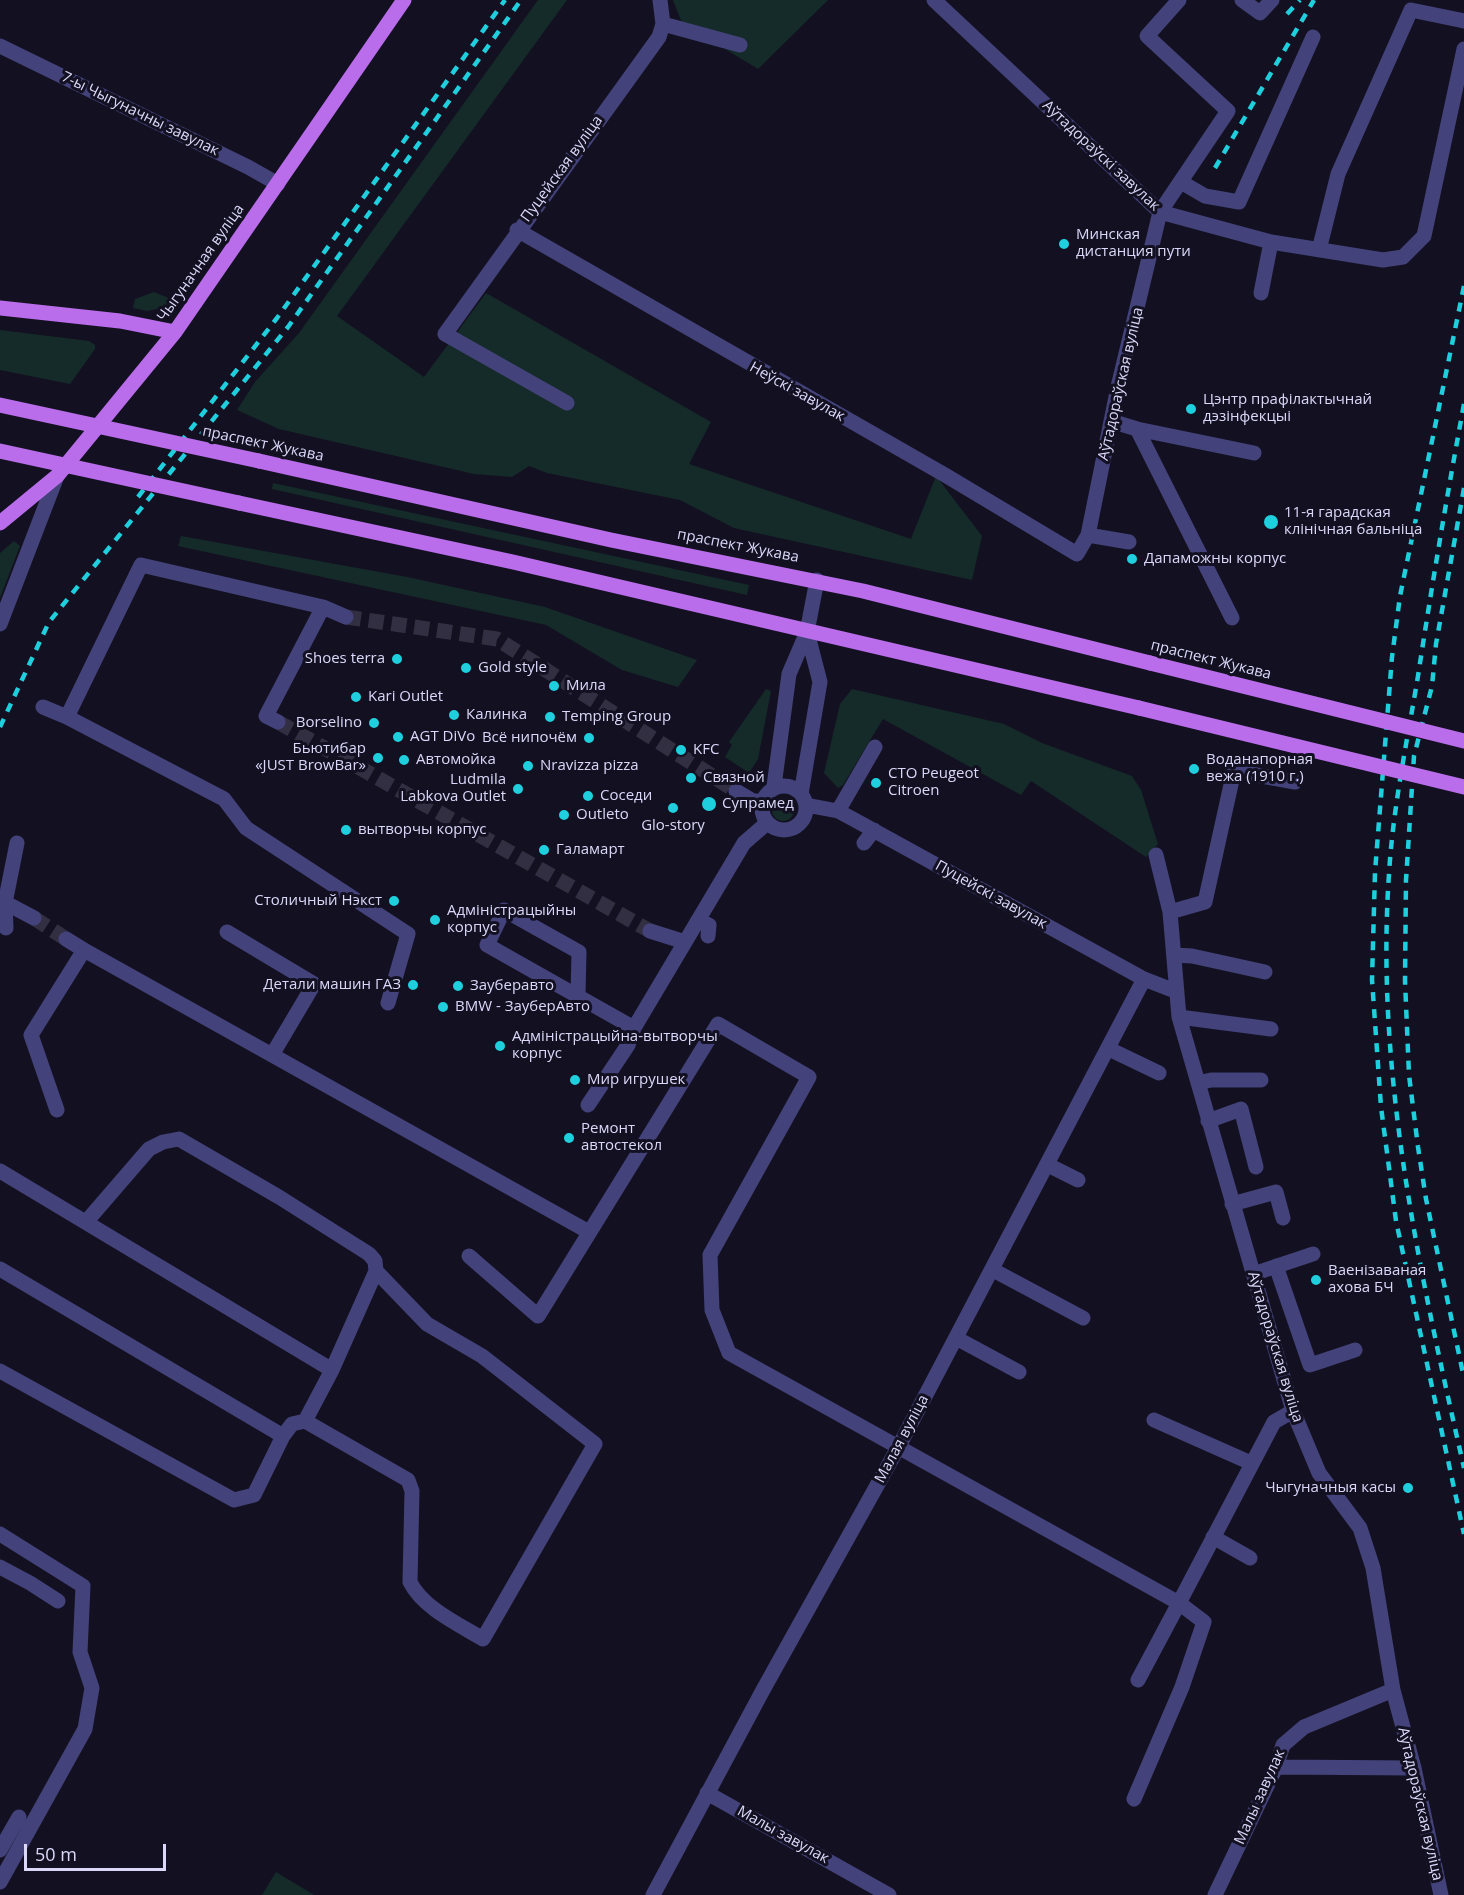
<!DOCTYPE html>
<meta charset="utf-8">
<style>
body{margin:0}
#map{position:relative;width:1464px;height:1895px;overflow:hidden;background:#131121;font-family:"Open Sans",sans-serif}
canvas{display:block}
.scale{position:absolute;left:24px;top:1844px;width:142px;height:27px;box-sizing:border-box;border:3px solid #dad7f9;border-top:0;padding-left:8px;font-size:18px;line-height:21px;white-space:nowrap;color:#dad7f9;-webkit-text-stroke:4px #131121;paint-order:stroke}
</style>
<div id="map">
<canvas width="1464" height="1895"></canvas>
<div class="scale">50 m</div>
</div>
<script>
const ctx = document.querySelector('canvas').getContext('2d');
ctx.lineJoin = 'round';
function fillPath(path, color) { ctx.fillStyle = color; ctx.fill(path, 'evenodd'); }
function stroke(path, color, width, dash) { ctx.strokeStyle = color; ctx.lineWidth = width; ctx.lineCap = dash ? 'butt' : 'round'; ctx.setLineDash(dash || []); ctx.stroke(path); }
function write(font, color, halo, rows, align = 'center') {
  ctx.font = font + ' "Open Sans",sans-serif'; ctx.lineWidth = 6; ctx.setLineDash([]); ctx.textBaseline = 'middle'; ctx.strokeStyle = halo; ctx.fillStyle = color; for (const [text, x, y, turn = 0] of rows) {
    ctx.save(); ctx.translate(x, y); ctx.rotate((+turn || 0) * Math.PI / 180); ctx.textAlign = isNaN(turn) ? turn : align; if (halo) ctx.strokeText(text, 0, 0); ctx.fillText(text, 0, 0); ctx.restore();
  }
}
fillPath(new Path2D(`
 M538,0h29l-230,316 87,61 62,-84 225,129 -22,42 222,75 25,-63 46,60 -10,44 -238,-52 -54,-28 -133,-27 -18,-7 -17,11 -38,-3 -195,-45 -42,-19 18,-28 44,-49z
 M673,0h155l-70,69 -76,-46z
 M154,292l17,7 -5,8 -19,4 -14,-3 2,-9z
 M0,330l89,11 6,4v4l-25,35 -70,-14z
 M273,483l476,102 -2,10 -475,-106z
 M181,536l226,41 138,30 152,53 -19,27 -56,-17 -76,-45 -368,-79z
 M14,541l6,5 -20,52v-45z
 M766,689l5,2 -13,68 -9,14 -24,-16 7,-12 -3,-3z
 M852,689l152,35 38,19 90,33 9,14 17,54 -12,13 -115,-76 -10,14 -138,-76 -40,66 -5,3 -14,-15 16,-69z
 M772 810a11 11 0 1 1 22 0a11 11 0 1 1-22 0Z
 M276,1872l38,23h-52z`), '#152b29');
stroke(new Path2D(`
 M346,617l151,22 239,152
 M278,722l372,209
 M34,918l32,21`), '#312f41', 15, [15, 8]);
stroke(new Path2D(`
 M934,0l226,212 111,30 112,18 20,-3 21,-21 40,-187
 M1242,0l18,13 12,-13
 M663,24l77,21
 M0,46l248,121 30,17
 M1181,182l24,14 34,6 74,-165
 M517,230l428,245 132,79 11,-19 30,-148 42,-175 68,-101 -81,-75 32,-36
 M1319,250l19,-76 73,-164 53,11
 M1261,293l10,-51
 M567,403l-122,-69 214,-297 4,-13 -3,-24
 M1111,421l26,8 95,189
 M1137,429l117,24
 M1088,535l41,7
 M346,617l-23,-10 -182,-42 -74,152 157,82 22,29 162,106 -20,69
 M0,624l57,-148
 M43,707l24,10
 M278,722l-12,-6 57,-109
 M762 808a22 22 0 1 1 44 0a22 22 0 1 1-44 0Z
 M774,786l15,-112 18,-42 10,-52
 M736,791l17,10h10
 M801,794l19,-112 -13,-50
 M806,805l32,6 15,8 291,160 31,12
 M838,811l37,-64
 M864,843l10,-13
 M1156,855l14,57 9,105 114,394 26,62 41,55 13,40 20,122 21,78 27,127
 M0,900l34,18
 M1170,912l35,-10 29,-131 61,11
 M698,920l11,5 -1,11
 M6,928l-1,-25 12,-60
 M650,931l35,11
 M227,932l87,52 -42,71
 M66,939l18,11
 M1174,955l18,1 73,16
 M578,995l1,-43 -75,-42 -17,35 147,83
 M1179,1017l92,12
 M1109,1049l50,24
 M1198,1083l13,-3h50
 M588,1105l40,-60 6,-17 110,-185 23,-20
 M57,1110l-26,-75 53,-85 505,282
 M1208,1121l33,-12 15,58
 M1048,1165l30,15
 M0,1171l332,199
 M1232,1204l44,-12 7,26
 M86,1222l63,-73 14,-7 16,-3 100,58 90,57 6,7 1,10 -44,99 -27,51
 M469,1256l69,60 180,-292 91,53 -99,178 2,55 17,43 450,250 95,-181 19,-11
 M1276,1266l34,99 45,-15
 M0,1269l283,167
 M993,1270l90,48
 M1253,1274l60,-20
 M956,1338l63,34
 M0,1371l234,129 20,-5 29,-59 9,-12 13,-3 103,59 4,11 -2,91c13,26 48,42 73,57l112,-195 -113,-88 -55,-32 -51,-53
 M1154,1420l97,43
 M0,1534l83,52 -3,66 12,36 -7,41 -85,153
 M1213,1537l37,21
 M0,1567l30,16 28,18
 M1276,1767l138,1
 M707,1793l182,102
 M1134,1799l48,-112 22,-65 -25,-19 -41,77
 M0,1850l19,-33
 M653,1895l110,-205 136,-244 245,-467
 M1215,1895l61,-128 7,-22 21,-18 89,-37`), '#43427a', 15);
stroke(new Path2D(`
 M0,308l120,13 55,11
 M259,461l352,79 252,51 287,72
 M239,503l274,59 626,146
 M0,523l57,-47 118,-144 229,-332`), '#b96deb', 15);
stroke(new Path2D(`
 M1287,14l13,-14
 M1215,168l99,-168
 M1464,286l-64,310 -8,61 -17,215 -3,108 9,127 15,114 68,313
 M1464,404c-17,91 -32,181 -46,272 -11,66 -25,131 -29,198 -14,200 31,400 75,594
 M1464,488l-28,156 -4,42 -18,70 -8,124 -1,101 4,94 9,72 8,52 38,179
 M138,497l139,-179 228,-318
 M0,727l49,-105 239,-295 233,-327`), '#1fcfde', 4.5, [9, 8]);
stroke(new Path2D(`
 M0,405l259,56
 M0,451l239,52
 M1150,663l314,78
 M1139,708l325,79`), '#b96deb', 15);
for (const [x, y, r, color] of [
 [1064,244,6,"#1fcfde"],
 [1191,409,6,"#1fcfde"],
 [1271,522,8,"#1fcfde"],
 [1132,559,6,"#1fcfde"],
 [397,659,6,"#1fcfde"],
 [466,668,6,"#1fcfde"],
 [554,686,6,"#1fcfde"],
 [356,697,6,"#1fcfde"],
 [454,715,6,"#1fcfde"],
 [550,717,6,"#1fcfde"],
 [374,723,6,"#1fcfde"],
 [398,737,6,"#1fcfde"],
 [589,738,6,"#1fcfde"],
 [681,750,6,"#1fcfde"],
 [378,758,6,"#1fcfde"],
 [404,760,6,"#1fcfde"],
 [528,766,6,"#1fcfde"],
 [1194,769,6,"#1fcfde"],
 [691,778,6,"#1fcfde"],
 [876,783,6,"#1fcfde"],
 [518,789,6,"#1fcfde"],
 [588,796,6,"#1fcfde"],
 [709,804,8,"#1fcfde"],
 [673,808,6,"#1fcfde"],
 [564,815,6,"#1fcfde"],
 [346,830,6,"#1fcfde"],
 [544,850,6,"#1fcfde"],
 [394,901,6,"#1fcfde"],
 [435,920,6,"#1fcfde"],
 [413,985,6,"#1fcfde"],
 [458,986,6,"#1fcfde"],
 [443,1007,6,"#1fcfde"],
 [500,1046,6,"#1fcfde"],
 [575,1080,6,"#1fcfde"],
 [569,1138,6,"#1fcfde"],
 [1316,1280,6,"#1fcfde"],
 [1408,1488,6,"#1fcfde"]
]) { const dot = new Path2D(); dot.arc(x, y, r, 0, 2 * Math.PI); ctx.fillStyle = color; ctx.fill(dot); stroke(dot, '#131121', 2); }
write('15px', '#dad7f9', '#131121', [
 ["7-ы Чыгуначны завулак",140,114,26],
 ["Аўтадораўскі завулак",1101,156,43],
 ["Пуцейская вуліца",562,169,-54],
 ["Чыгуначная вуліца",201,263,-55],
 ["Аўтадораўская вуліца",1121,384,-77],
 ["Неўскі завулак",797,392,29],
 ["праспект Жукава",263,444,12],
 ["праспект Жукава",738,546,11],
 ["праспект Жукава",1211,660,14],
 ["Пуцейскі завулак",991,895,29],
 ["Аўтадораўская вуліца",1275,1347,73],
 ["Малая вуліца",902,1439,-62],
 ["Малы завулак",1260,1797,-66],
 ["Аўтадораўская вуліца",1420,1804,77],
 ["Малы завулак",783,1835,29]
]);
write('15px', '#dad7f9', '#131121', [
 ["Минская",1076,235],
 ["дистанция пути",1076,252],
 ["Цэнтр прафілактычнай",1203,400],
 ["дэзінфекцыі",1203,417],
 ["11-я гарадская",1284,513],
 ["клінічная бальніца",1284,530],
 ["Дапаможны корпус",1144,559],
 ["Shoes terra",385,659,"right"],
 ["Gold style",478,668],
 ["Мила",566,686],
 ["Kari Outlet",368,697],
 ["Калинка",466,715],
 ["Temping Group",562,717],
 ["Borselino",362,723,"right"],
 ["AGT DiVo",410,737],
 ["Всё нипочём",577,738,"right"],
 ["Бьютибар",366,749,"right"],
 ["«JUST BrowBar»",366,766,"right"],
 ["KFC",693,750],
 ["Автомойка",416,760],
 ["Воданапорная",1206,760],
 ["вежа (1910 г.)",1206,777],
 ["Nravizza pizza",540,766],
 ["СТО Peugeot",888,774],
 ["Citroen",888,791],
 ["Связной",703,778],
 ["Ludmila",506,780,"right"],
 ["Labkova Outlet",506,797,"right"],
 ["Соседи",600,796],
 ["Супрамед",722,804],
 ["Outleto",576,815],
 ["Glo-story",673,826,"center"],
 ["вытворчы корпус",358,830],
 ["Галамарт",556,850],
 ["Столичный Нэкст",382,901,"right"],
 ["Адміністрацыйны",447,911],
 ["корпус",447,928],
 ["Детали машин ГАЗ",401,985,"right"],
 ["Зауберавто",470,986],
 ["BMW - ЗауберАвто",455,1007],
 ["Адміністрацыйна-вытворчы",512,1037],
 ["корпус",512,1054],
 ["Мир игрушек",587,1080],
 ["Ремонт",581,1129],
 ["автостекол",581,1146],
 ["Ваенізаваная",1328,1271],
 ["ахова БЧ",1328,1288],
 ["Чыгуначныя касы",1396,1488,"right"]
], 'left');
</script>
